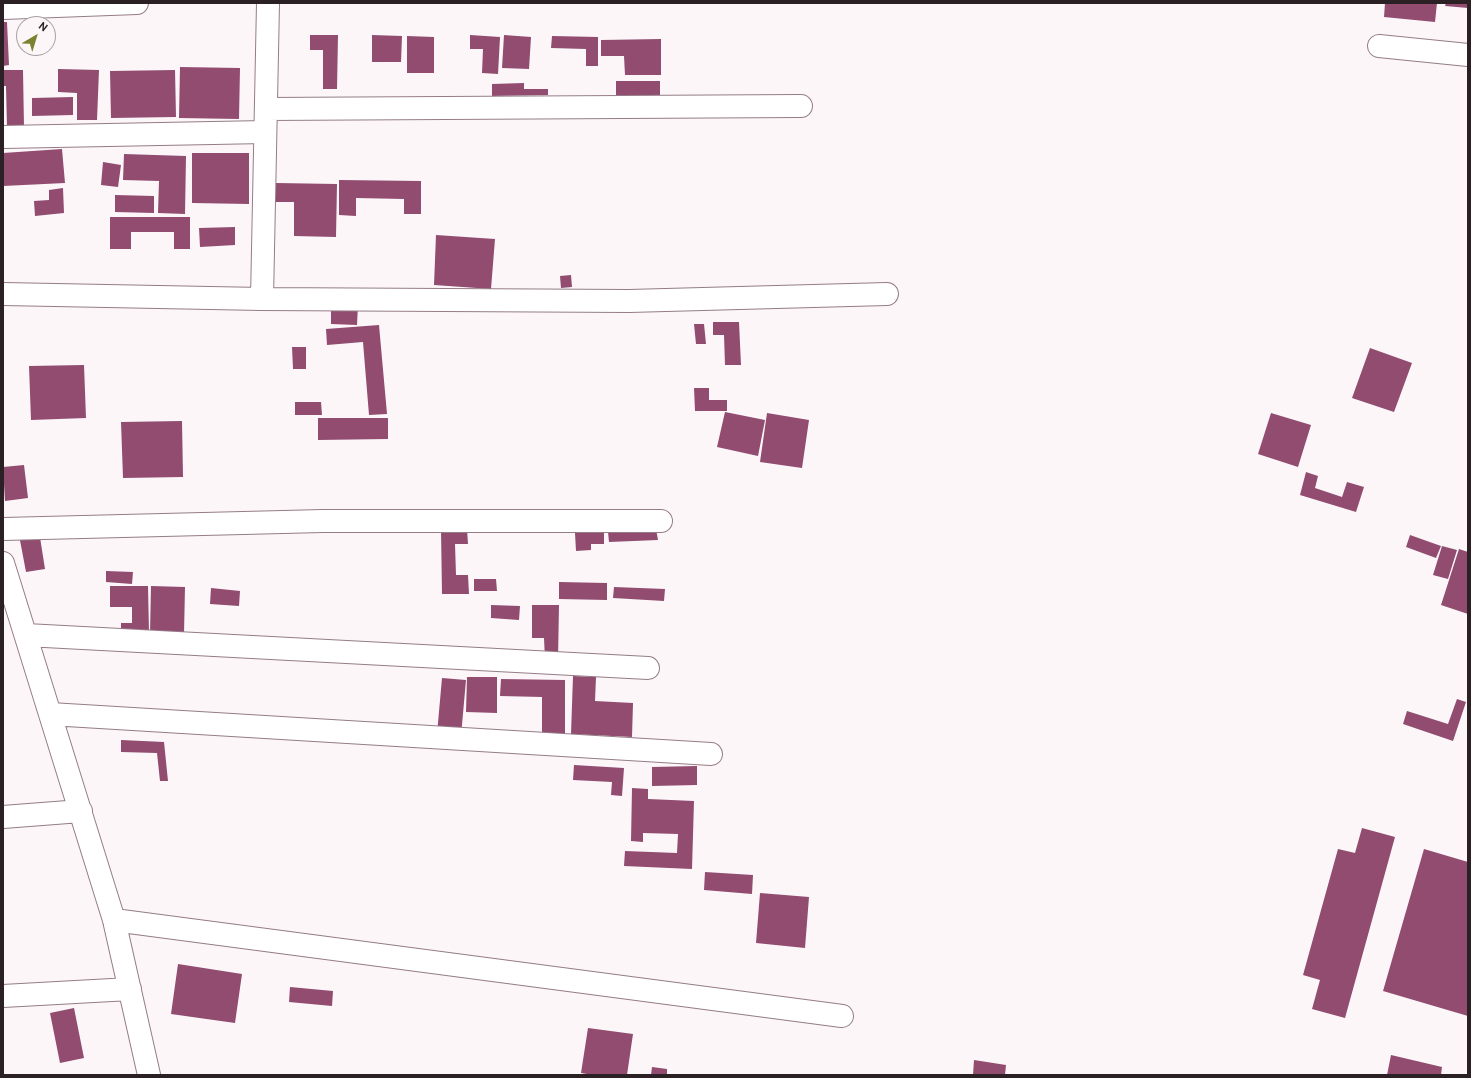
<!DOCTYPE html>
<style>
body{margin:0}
#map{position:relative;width:1471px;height:1078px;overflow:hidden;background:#fcf6f9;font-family:Overpass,sans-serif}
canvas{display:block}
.frame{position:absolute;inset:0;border:4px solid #2b2125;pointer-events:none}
.north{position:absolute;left:16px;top:16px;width:40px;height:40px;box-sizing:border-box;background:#fcf6f9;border:1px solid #a8a1a4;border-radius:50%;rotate:38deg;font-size:11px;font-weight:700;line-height:16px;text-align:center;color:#2b2125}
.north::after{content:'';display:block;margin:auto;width:14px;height:18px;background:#79822e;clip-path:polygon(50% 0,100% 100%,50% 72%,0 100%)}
</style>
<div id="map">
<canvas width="1471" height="1078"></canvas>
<div class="frame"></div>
<div class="north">N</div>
</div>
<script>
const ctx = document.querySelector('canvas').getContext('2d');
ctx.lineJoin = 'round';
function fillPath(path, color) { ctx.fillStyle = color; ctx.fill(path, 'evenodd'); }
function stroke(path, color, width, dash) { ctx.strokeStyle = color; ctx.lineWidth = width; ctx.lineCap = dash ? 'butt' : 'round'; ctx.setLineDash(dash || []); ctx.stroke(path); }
fillPath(new Path2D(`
 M1385,3h52l-2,19 -51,-5z
 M1446,3h22v5l-23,-2z
 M3,22h4l2,43 -6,1z
 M310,35h28l-1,54h-14v-39h-13z
 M372,35l30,1 -1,26h-29z
 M470,35l30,2 -2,37 -16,-1 1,-24h-13z
 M504,35l27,2 -2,32 -27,-1z
 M407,36l27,1v36h-27z
 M552,36l46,1v29h-12v-17l-35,-1z
 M661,39v36h-36l-1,-19h-23v-16z
 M180,67l60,1 -1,51 -60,-1z
 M58,69l41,1 -2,50h-20v-27l-19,-1z
 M3,70h20l1,57 -17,1 -1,-42h-3z
 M175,70l1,47 -65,1 -1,-47z
 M616,81h44v15h-44z
 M524,83v6h24v6l-56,1v-12z
 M73,97v18l-41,1v-18z
 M62,149l3,34 -62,3v-33z
 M192,153h57v51l-57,-1z
 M124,154l62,2 -1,58 -27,-1 1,-32 -36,-1z
 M103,162l18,3 -3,22 -17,-2z
 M339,180l82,1v33h-17v-15l-48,-1v18l-17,-1z
 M276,183l61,1 -1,53 -42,-1v-34h-18z
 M63,188l1,25 -29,3 -1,-15 15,-1v-10z
 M115,195l39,1v17l-39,-1z
 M110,217h80v32h-16v-17h-43v17h-21z
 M235,227v18l-35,2 -1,-19z
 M436,235l59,4 -4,50 -57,-4z
 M571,275l1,12 -11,1 -1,-12z
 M331,304l27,1 -1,20 -26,-1z
 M713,322h26l2,43h-16l-1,-30h-11z
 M694,324h10l2,20h-10z
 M379,325l8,89 -18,1 -6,-73 -36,3 -1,-16z
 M292,347h14v22h-13z
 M1370,348l42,15 -18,49 -42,-14z
 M84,365l2,53 -55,2 -2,-54z
 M694,388h15v12h18v11h-32z
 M295,402h26l1,13h-27z
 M725,412l40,8 -7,36 -41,-9z
 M767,413l42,7 -7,48 -42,-6z
 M1271,413l40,12 -13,42 -40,-13z
 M318,418h70v21l-70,1z
 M182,421l1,56 -60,1 -2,-56z
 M24,465l4,33 -23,3 -2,-34z
 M1306,472l12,4 -3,12 27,9 5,-15 17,5 -8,25 -56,-17z
 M441,529h26l1,15h-13l1,31h12l1,19h-27z
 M656,529l2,11 -49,2 -1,-10z
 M39,531l6,38 -19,3 -7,-37z
 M575,533h29v11h-13v6l-15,1z
 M1410,535l31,11 -5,12 -30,-11z
 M1442,546l15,4 -9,29 -15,-4z
 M1459,549l9,3v62l-27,-9z
 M106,571l27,1 -1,12 -26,-2z
 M474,579h22l1,12h-23z
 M559,582l48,1v17l-48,-1z
 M110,586h38l1,47 -28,1v-11h11v-16h-22z
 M151,586l34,1 -1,47h-34z
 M614,587l51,2 -1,12 -51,-3z
 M211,588l29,3 -1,15 -29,-2z
 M491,605l29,1 -1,14 -28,-2z
 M532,605h27l-1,55h-13l-1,-22h-12z
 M573,676l23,1 -1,24 38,2 -1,34 -61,-3z
 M467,677h30v36l-31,-1z
 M442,678l24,2 -5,56 -24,-2z
 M501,679l64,1v54l-23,-1v-36l-42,-1z
 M1457,699l9,3 -13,39 -50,-17 4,-13 41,13z
 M121,740l43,2 4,39h-8l-3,-28 -36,-1z
 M574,765l50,3 -2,28 -11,-1 1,-13 -39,-2z
 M697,766v19l-45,1v-19z
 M632,788l16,1v10l46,2 -2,68 -68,-3 1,-15 52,2 1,-19 -35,-1v9l-12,-1z
 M1362,828l33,9 -50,181 -33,-9 8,-29 -17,-5 35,-126 17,4z
 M1424,849l44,13v154l-85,-25z
 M705,872l48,3 -1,19 -48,-4z
 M760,893l49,4 -4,51 -49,-5z
 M178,964l64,10 -7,49 -64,-9z
 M290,987l43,4 -1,15 -43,-4z
 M74,1008l10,50 -24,5 -10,-50z
 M588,1028l45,6 -6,41h-34l-12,-2z
 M1391,1055l51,12 -1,8h-54z
 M974,1060l32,5 -1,10h-32z
 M652,1067l15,2v6h-16z`), '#914c70');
const minor = new Path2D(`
 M3,8l134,-5
 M1379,46l89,9
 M266,109l535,-3
 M3,137l262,-5
 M3,294l259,5 367,2 258,-7
 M262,299l6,-296
 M3,529l320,-8h338
 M3,563l111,357 35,155
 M26,635l622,33
 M50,714l661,40
 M3,817l78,-6
 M114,920l728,96
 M3,996l127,-7`);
stroke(minor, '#957c87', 24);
stroke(minor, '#fff', 22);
</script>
